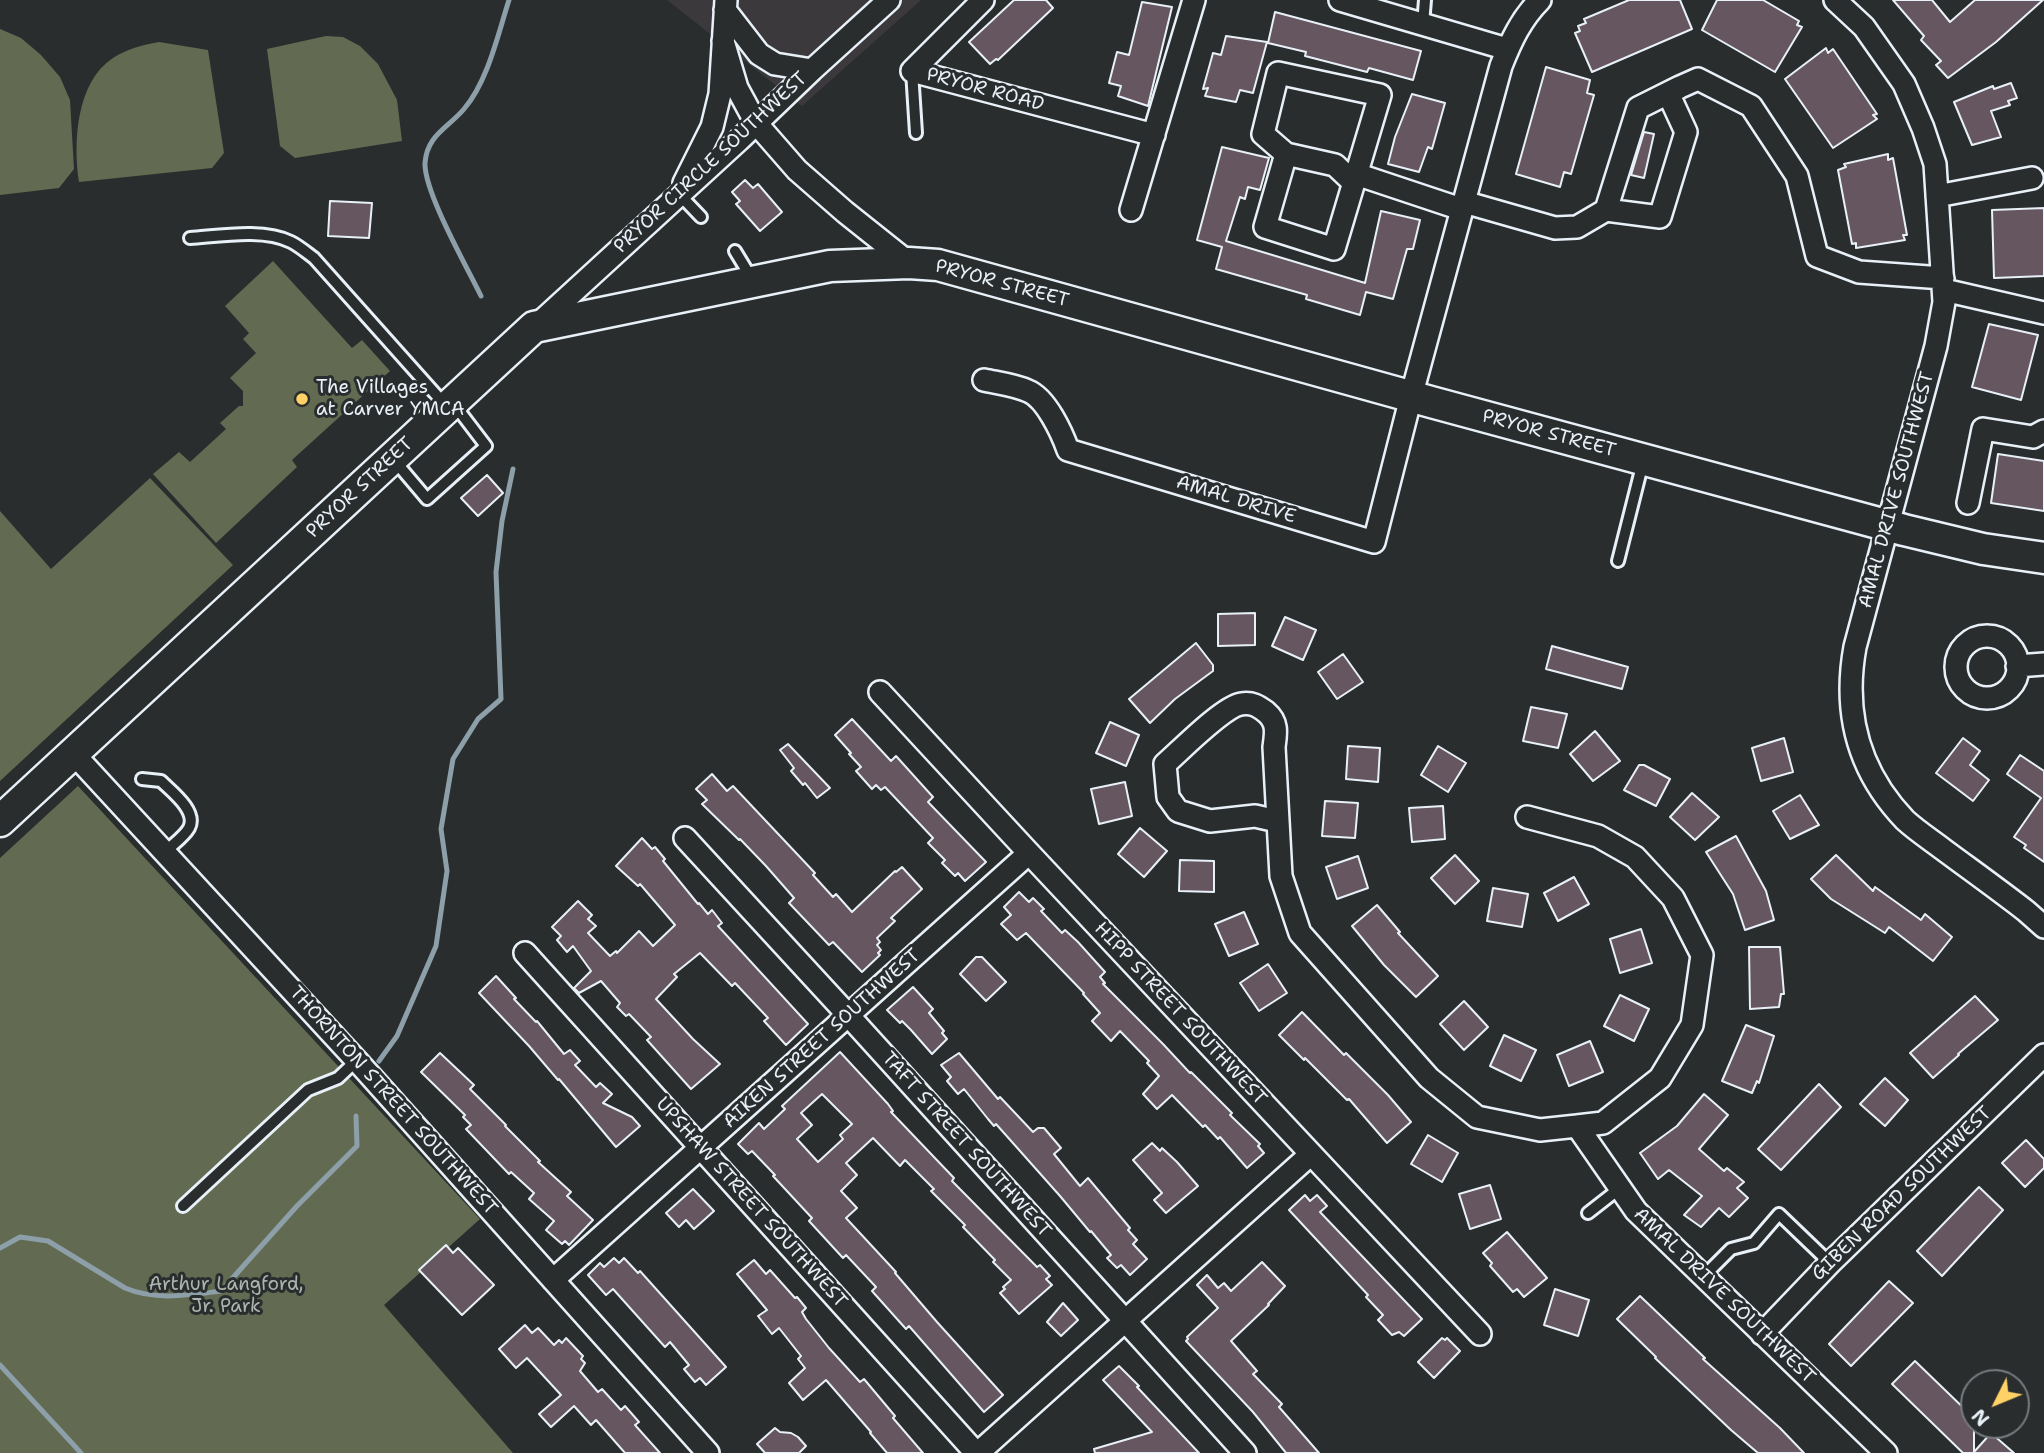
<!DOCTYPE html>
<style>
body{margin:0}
#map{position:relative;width:2044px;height:1453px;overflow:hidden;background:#2a2d2e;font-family:"Shantell Sans",sans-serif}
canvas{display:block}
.north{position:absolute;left:1960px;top:1369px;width:70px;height:70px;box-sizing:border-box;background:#2a2d2e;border:2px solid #767b7f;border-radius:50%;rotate:227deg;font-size:19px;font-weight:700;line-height:28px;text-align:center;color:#e8f1f8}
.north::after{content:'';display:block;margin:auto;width:24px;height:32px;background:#ffd166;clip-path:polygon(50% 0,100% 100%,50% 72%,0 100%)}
</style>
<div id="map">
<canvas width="2044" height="1453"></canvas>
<div class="north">N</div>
</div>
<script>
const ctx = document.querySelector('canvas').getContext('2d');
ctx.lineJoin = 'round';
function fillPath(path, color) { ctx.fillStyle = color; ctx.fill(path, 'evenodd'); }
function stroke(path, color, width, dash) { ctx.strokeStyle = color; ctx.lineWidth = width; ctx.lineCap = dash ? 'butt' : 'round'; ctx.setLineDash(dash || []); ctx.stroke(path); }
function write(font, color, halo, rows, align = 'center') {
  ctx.font = font + ' "Shantell Sans",sans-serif'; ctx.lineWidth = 6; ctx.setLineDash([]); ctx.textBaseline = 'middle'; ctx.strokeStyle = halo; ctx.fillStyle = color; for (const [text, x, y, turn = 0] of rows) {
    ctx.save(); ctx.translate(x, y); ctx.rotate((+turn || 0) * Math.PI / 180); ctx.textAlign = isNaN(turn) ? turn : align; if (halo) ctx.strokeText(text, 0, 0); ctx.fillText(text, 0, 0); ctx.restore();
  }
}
fillPath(new Path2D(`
 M667,0h254l-119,106z`), '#3c393d');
fillPath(new Path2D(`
 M0,29l21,9 20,17 19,22 10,23 4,69 -15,19 -59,7z
 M326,36l17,1 17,9 18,18 19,36 5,41 -107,17 -15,-12 -13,-97z
 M159,42l49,8 16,103 -12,15 -133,14c-6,-39 -3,-100 34,-124 14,-9 29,-13 46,-16z
 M273,261l79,87 10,-8 28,31 -98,89 5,7 -81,76 -63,-69 26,-22 11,10 36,-33 -6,-6 19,-17h4v-15l-13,-13 26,-25 -13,-14 6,-6 -24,-27z
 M150,478l83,87 -233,216v-270l51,58z
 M78,786l402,433 -96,86 129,148h-513v-595z`), '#626b51');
stroke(new Path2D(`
 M481,296c-14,-29 -57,-104 -56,-133 2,-28 23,-35 39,-54 24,-28 34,-75 45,-109
 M379,1061l18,-25 39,-90 11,-75 -6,-42 12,-70 25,-40 23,-20 -5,-127 6,-51 11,-52
 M0,1248l20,-11 28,4 77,47c31,13 64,7 96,3l76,-85 60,-60 -1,-30
 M0,1365l81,88`), '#8d9fa9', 5);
const building = new Path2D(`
 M1014,0h32l7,8 -55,52 -2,-1 -6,5 -21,-22z
 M1629,0h51l12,29 -100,43 -17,-39 5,-2 -2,-5 8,-3 -2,-4z
 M1717,0h46l36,21 -2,4 5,2 -27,45 -73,-42z
 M1893,0h39l18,22 25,-22h68l-47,42 -48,36 -12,-13 5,-4 -20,-21 3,-4z
 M1142,2l30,5 -24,99 -30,-10 3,-10 -12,-3 8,-31 12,3z
 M1275,12l146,39 -8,29 -44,-12 -2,4 -62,-16 1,-4 -38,-9z
 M1226,36l41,6 -14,51 -13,-3 -4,12 -31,-6 3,-8 -5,1 10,-36 8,2z
 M1826,48l2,5 5,-4 44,65 -4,1 4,4 -44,29 -48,-69z
 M1546,67l44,13 -3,13 7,2 -23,79 -7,-2 -4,15 -44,-13z
 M2011,83l6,15 -9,3 2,4 -19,6 10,26 -29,8 -18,-43 39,-16 1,3z
 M1412,94l33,9 -13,46 -4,-2 -9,25 -31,-8 7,-27z
 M1644,132l10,2 -10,44 -13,-3z
 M1222,147l47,11 -9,32 -12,-3 -3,12 -5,-2 -14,44 139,42 16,-72 39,9 -7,29h-6l-14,50 -27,-7 -6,23 -54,-16 1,-4 -91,-26 6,-22 -25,-7z
 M1888,154v6l5,-2 14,77h-4l2,5 -49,8v-5l-4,1 -14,-74 8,-3 -2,-3z
 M745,180l8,8 5,-4 24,28 -22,19 -24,-27 4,-3 -8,-9z
 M330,201l42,2 -3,35 -41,-2z
 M2044,208v68l-50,2 -2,-68z
 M1989,324l49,11 -17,65 -49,-13z
 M1998,454l46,7v50l-53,-8z
 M487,475l16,18 -25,23 -17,-18z
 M1255,613v32l-37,1v-32z
 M1285,617l31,13 -13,30 -31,-14z
 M1196,643l17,22v6l-38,28 -25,24 -21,-24z
 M1552,646l76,21 -6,22 -76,-20z
 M1343,654l20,28 -26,17 -19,-27z
 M1531,707l36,7 -9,34 -35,-7z
 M852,719l39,42 5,-5 37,41 -5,5 58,60 -21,19 -7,-8 -3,3 -13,-13 3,-3 -17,-17 5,-5 -48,-51 -4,3 -5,-5 -4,4 -16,-18 5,-4 -12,-13 2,-1 -16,-18z
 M1110,722l29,13 -13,31 -30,-13z
 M1595,731l25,30 -27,20 -23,-27z
 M1784,738l9,34 -32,9 -9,-33z
 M1963,738l17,13 -10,14 19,15 -16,21 -37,-28z
 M788,744l42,44 -13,10 -12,-15 -2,2 -12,-14 3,-3 -14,-18z
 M1348,746l32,2 -2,34 -32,-3z
 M1438,746l28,17 -18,29 -27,-17z
 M2020,755l24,16v91l-20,-14 2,-3 -12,-8 27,-39 -34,-24z
 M1639,765h5l26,14 -14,27 -32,-16z
 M712,774l15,17 6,-5 82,87 -2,2 20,22 3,-3 16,18 43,-41 1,1 6,-5 20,22 -31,29 4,3 -18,17 3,4 -3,3 4,5 -3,3 2,2 -18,17 -29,-30 -4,3 -40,-42 5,-5 -28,-32 -26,-27 -1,1 -37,-36 5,-4 -11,-11z
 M1125,782l7,34 -33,8 -8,-35z
 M1692,793l27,24 -24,23 -25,-23z
 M1800,795l19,30 -29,14 -17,-28z
 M1325,801l33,2 -3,35 -33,-2z
 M1443,806l2,33 -33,3 -3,-34z
 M1140,828l27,23 -23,26 -26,-23z
 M1736,836l30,55 8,29 -29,10 -12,-36 -27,-42z
 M642,838l10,11 3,-2 10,12 -2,2 35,43 1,-1 9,11 4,-4 10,13 -4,3 90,98 -22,21 -22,-24 4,-3 -33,-35 -3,3 -32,-33 -26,21 3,3 -21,22 37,40 27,25 -29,25 -44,-49 4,-3 -22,-23 -3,2 -9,-9 3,-4 -19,-22 -22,12 -5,-5 17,-17 -18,-25 -6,6 -10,-12 4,-4 -9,-9 26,-26 14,14 -4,4 8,7 -8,7 22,23 6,-5 1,2 22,-22 14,15 22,-21 -35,-41 -2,2 -22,-20z
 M1455,855l24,26 -24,23 -24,-26z
 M1836,855l37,36 2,-4 46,33 4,-6 27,23 -19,24 -44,-34 -4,6 -54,-34 -20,-20z
 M1358,856l10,32 -31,11 -11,-32z
 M1180,860l34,1v31l-35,-1z
 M1574,877l15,27 -31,17 -14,-28z
 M1493,888l35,6 -6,33 -35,-6z
 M1019,892l10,10 4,-4 11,11 -3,2 21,22 3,-3 13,12 27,30 -5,5 5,6 -2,1 60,60 27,29 1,-1 41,41 -2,2 30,29 -2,2 6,7 -17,15 -27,-31 -2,2 -13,-14 -2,2 -31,-32 -15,14 -14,-15 16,-18 -12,-13 2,-2 -29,-30 -9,10 -19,-20 8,-8 -17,-19 1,-1 -58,-60 -9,7 -16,-16 10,-9 -7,-8z
 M1377,905l23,27 -2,1 40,43 -22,21 -32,-32 -32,-39z
 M1244,912l14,32 -29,12 -14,-32z
 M1641,929l11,34 -32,10 -10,-34z
 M1749,947h31l4,47h-3l-2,13 -29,2z
 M976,957h6l24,25 -20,19 -26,-27z
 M1268,964l19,29 -28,18 -19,-28z
 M496,976l20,22 -2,1 22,23 1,-1 27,33 6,-4 10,11 -5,4 21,22 4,-4 12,11 -9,9 29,14 8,9 -24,21 -57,-68 -1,1 -29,-34 -50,-53z
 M913,987l20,22 -4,4 15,18 -2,2 5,6 -15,15 -21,-24 -9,-9 -2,2 -13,-13z
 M1620,995l29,14 -15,32 -30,-15z
 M1975,996l23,24 -40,34 1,1 -26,23 -23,-25z
 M1464,1001l24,26 -24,23 -24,-26z
 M1302,1012l42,43 2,-2 42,42 23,27 -24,21 -38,-44 -2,1 -42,-42 -1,2 -25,-25z
 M1746,1025l28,11 -15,47 -2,-2 -5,12 -30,-12z
 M1504,1035l32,15 -15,31 -31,-15z
 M1590,1041l13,31 -34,14 -12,-31z
 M840,1052l48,52 5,7 -2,1 63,66 -2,3 85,86 3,-2 10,11 -4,3 6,6 -33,29 -19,-21 5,-4 -2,-2 8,-7 -18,-18 2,-2 -32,-33 2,-2 -34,-34 3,-2 -29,-29 -5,6 -27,-28 -27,25 11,12 -16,16 16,17 -11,10 50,54 -1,1 42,49 66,73 -19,17 -75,-86 -3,3 -34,-38 4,-4 -30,-32 -3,3 -34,-37 3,-3 -39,-42 2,-1 -23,-24 -4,3 -10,-10 21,-21 5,6 21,-20 -3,-3zM822,1094l30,30 -12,11 3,4 -25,23 -21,-23 15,-14 -11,-12z
 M440,1053l34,32 -4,4 36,36 -1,1 35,35 -2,1 33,30 -4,4 26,24 -24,25 -4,-4 -3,3 -16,-14 8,-9 -25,-22 5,-6 -23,-21 -2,2 -43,-45 5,-4 -8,-8 2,-2 -44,-43z
 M959,1053l39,46 2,-2 33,35 5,-4h6l17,20 -7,6 26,32 8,-8 42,50 -2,2 9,10 -4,4 14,15 -17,16 -9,-10 -4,3 -10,-10 4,-3 -20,-24 -1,1 -30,-36 -64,-72 -2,2 -6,-7 -24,-30 -6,5 -11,-13 4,-4 -10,-12z
 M1885,1078l23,22 -23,26 -25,-22z
 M1819,1084l22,23 -60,63 -23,-21z
 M1704,1094l24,21 -29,34 25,22 3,-3 17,14 -7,6 11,10 -19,19 -10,-9 -18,19 -17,-12 18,-19 -33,-26 -11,9 -18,-26 37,-27z
 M1428,1135l30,18 -16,29 -31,-18z
 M2026,1140l18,19v9l-19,19 -23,-24z
 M1152,1143l8,8 2,-3 15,14 21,24 -32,27 -12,-13 8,-7 -29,-33z
 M1490,1185l11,34 -31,10 -11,-35z
 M1979,1187l24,23 -61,66 -25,-25z
 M693,1189l21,22 -20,18 -8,-9 -7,7 -13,-14z
 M1305,1195l5,6 7,-6 10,11 -7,6 102,107 -18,17 -5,-4 -7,3 -14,-15 5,-5 -17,-18 2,-2 -79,-85z
 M1507,1232l40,46 -23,19 -7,-8 -4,3 -23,-26 2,-3 -9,-10z
 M446,1245l7,8 5,-5 36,37 -32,30 -43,-45z
 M614,1258l5,5 5,-5 14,15 2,-2 86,96 -20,18 -6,-7 -5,4 -11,-13 5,-4 -19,-23 -5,5 -52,-58 -7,6 -18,-20 12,-12 4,4z
 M754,1260l12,14 4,-4 25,28 2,-1 9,11 -4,4 4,7 23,29 31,34 4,-3 31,37 -2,2 30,35h-36l-17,-20 1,-1 -45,-52 -23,20 -14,-17 16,-15 -7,-9 3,-3 -22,-28 -7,6 -14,-18 9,-6 -30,-36z
 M1262,1262l23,24 -17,18 1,1 -38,36 26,30 -4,3 29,30 -3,3 40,46h-33l-33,-41 -67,-71 2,-2 -1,-2 31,-29 -21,-23 10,-10 11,13 6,-5 7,8z
 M1889,1281l24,22 -62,63 -22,-22z
 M1555,1289l34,11 -11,36 -34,-11z
 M1640,1296l65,62 -2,1 77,69 24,25h-46l-27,-23 -76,-72 1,-1 -39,-38z
 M1063,1303l15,17 -17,16 -14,-14z
 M525,1325l7,8 6,-5 16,17 5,-5 3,3 4,-5 17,18 -2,3 4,4 -5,8 18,21 4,-3 19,21 4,-4 14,16 -4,3 25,28h-35l-29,-33 -5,5 -17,-19 -23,21 -12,-13 22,-19 -34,-37 -11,10 -17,-19z
 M1442,1338l3,2 2,-2 13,13 -26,27 -16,-16z
 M1915,1361l59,57v34l17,-19 23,20h-51l-71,-69z
 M1119,1366l20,20 -2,1 62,66h-104l-1,-4 58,-17 -49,-52z
 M775,1428l5,4 11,1 7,4 8,9 -7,7h-34l-8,-9z`);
fillPath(building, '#665660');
stroke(building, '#e8f1f8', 2);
const lane = new Path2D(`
 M1423,24l2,-24
 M912,71l4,62
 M679,194l22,23
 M190,238c29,-2 74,-10 101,4 8,4 15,10 23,16l133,149
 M735,251l17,28
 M394,460l33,39 59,-53 -32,-42
 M1618,561l25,-99
 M142,779l19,2c10,10 37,30 28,47 -5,9 -17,17 -24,24
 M183,1206l125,-116 30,-12 19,-18
 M1588,1213l32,-25
 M1703,1277l28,-28 23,-6 25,-29 51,49`);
const street = new Path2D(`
 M983,0l-71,71 242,64
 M1340,0l167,49
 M1835,0l29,27 40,57 19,44 12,36 9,138 -8,44 -81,301c-12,66 3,124 50,173 12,11 26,20 39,30 27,20 55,40 82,61l18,16
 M725,10l34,44 16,10 37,6
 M723,41l14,47 19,35 41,47 48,42 64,51
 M1286,154l-21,73 69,22 46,-154 -102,-22 -15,61 23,20 49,11 18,17
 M1356,174l105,35
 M684,183l28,-56 8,-33 6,-94
 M1937,196l95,-18
 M1464,202l91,26 22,-1 29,-17 32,-102 42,-21 18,-8 53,27 46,70 20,80 42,16 84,6
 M1131,210l63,-210
 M1606,210l54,7 26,-85 -18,-39
 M1944,290l100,23
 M536,326l203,-186 73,-70 77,-70
 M984,380c14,3 31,5 44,11 18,7 34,42 40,59l306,92 37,-145 90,-331c10,-25 20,-47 39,-66
 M1968,503l15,-74 50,8 11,-6
 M1956 667a31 31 0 1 1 62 0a31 31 0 1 1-62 0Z
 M2017,666l27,-2
 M880,692l149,161 451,481
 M73,753l285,309 350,391
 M1527,817l71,19 37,21 38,41 29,57 -10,70 -32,53 -57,45 -26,3
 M1277,821l-22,-5 -45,5 -32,-10 -10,-14 -3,-33c16,-14 58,-57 76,-60 11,-2 17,2 25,8 12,10 10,21 8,35l7,129 19,57 129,145 48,39 63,13 37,-4 59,85 250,242
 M685,838l163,177 397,438
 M525,953l451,500
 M553,1280l476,-427
 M1762,1334l68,-71 214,-208
 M978,1453l333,-299`);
const secondary = new Path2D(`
 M0,821l534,-494 296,-61 79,-3 29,2 493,137 473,128 79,19 61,9`);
stroke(lane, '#e8f1f8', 16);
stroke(street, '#e8f1f8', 26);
stroke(secondary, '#e8f1f8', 35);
stroke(lane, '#2a2d2e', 10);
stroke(street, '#2a2d2e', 21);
stroke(secondary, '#2a2d2e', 30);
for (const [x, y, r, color] of [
 [302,399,7,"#ffd166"]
]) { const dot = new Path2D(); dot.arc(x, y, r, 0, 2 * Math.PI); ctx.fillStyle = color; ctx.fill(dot); stroke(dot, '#2a2d2e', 2.5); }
write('19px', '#e8f1f8', '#2a2d2e', [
 ["PRYOR ROAD",985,90,15],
 ["PRYOR CIRCLE SOUTHWEST",711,163,-43],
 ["PRYOR STREET",1002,284,15],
 ["PRYOR STREET",1549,434,15],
 ["PRYOR STREET",360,488,-43],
 ["AMAL DRIVE SOUTHWEST",1897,490,-75],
 ["AMAL DRIVE",1236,500,17],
 ["HIPP STREET SOUTHWEST",1180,1014,47],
 ["AIKEN STREET SOUTHWEST",822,1039,-42],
 ["THORNTON STREET SOUTHWEST",393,1101,48],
 ["TAFT STREET SOUTHWEST",966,1145,48],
 ["GIBEN ROAD SOUTHWEST",1902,1194,-44],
 ["UPSHAW STREET SOUTHWEST",751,1203,48],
 ["AMAL DRIVE SOUTHWEST",1724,1296,44]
]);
write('19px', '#e8f1f8', '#2a2d2e', [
 ["The Villages",316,388],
 ["at Carver YMCA",316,410]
], 'left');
write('19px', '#acb5ad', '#2a2d2e', [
 ["Arthur Langford,",226,1285],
 ["Jr. Park",226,1307]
]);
</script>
